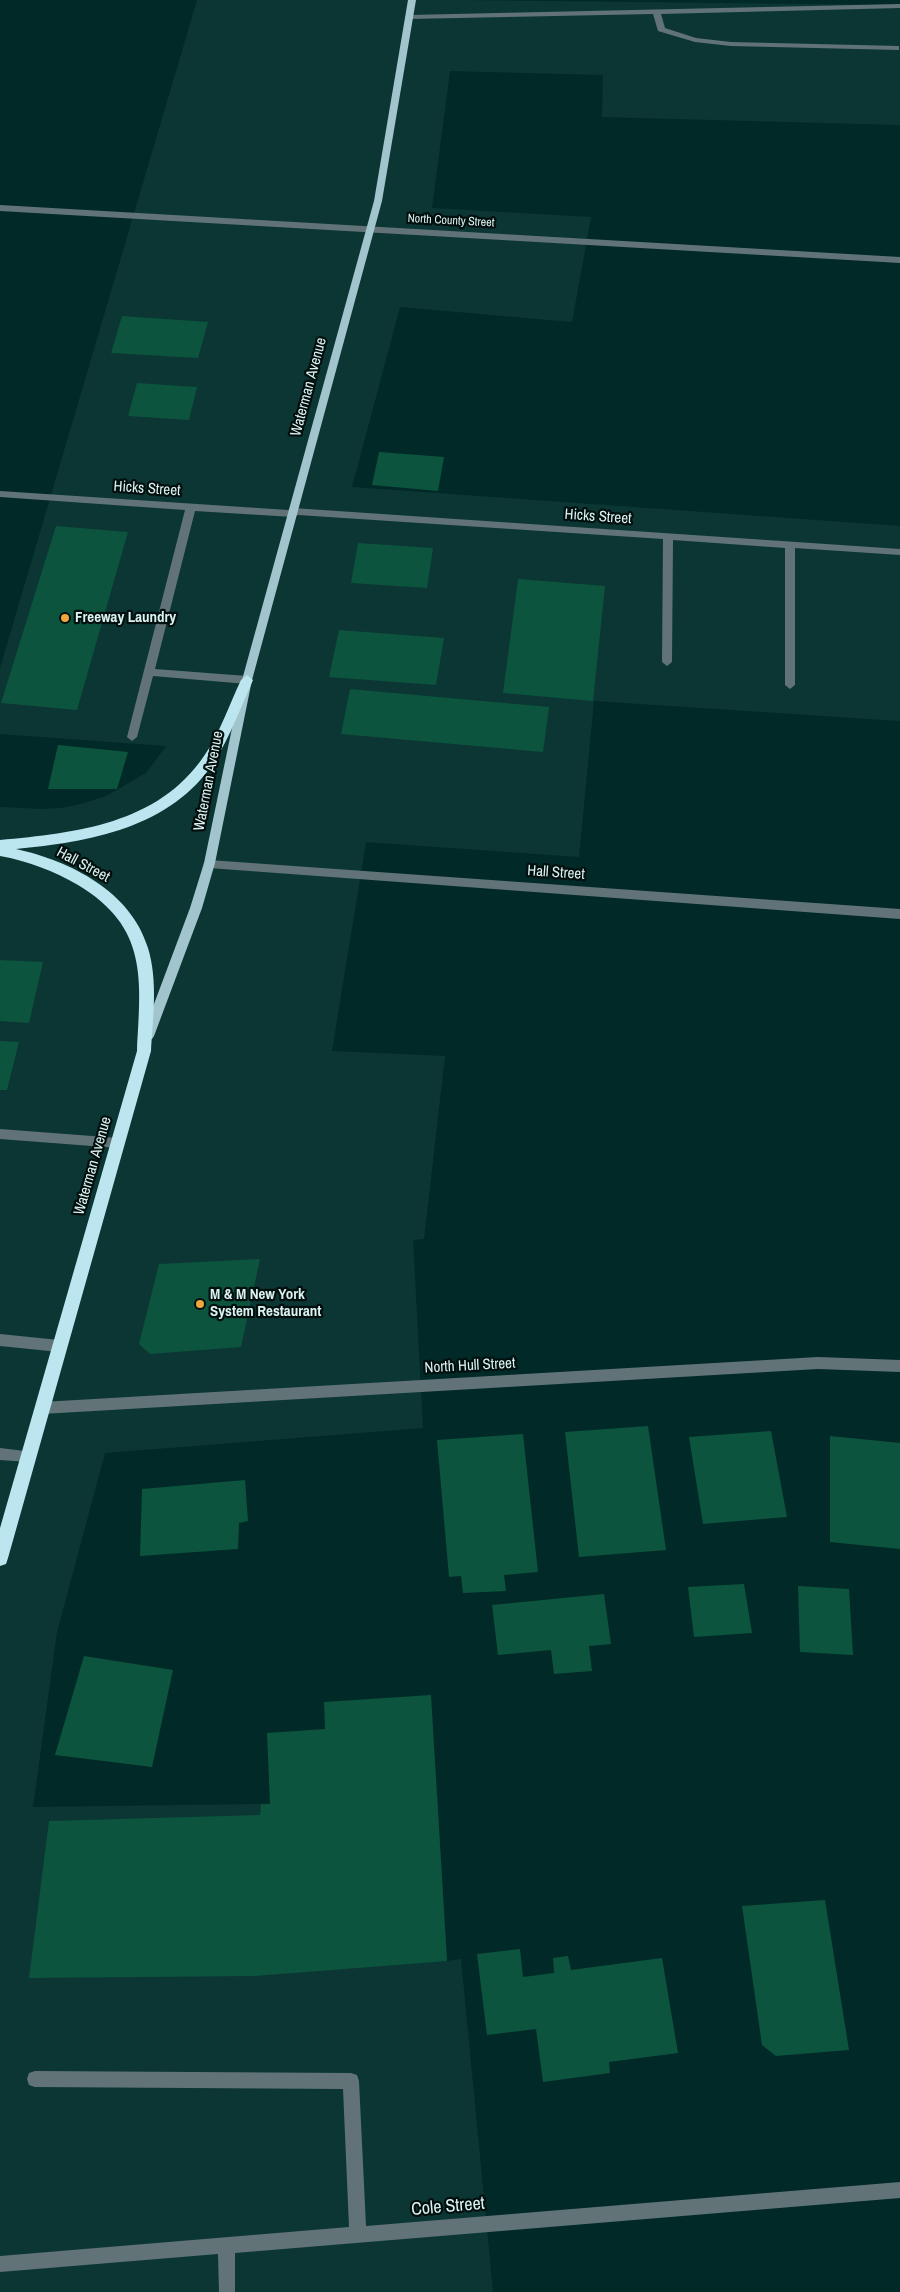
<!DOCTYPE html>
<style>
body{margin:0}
canvas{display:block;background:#002927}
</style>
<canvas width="900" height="2292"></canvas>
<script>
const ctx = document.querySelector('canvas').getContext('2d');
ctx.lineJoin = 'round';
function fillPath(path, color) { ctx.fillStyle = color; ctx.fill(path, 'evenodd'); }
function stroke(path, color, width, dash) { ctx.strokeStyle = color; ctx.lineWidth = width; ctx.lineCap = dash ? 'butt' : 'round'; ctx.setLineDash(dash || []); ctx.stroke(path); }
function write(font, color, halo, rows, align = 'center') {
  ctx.font = font + ' "Archivo Narrow",sans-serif'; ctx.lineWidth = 4.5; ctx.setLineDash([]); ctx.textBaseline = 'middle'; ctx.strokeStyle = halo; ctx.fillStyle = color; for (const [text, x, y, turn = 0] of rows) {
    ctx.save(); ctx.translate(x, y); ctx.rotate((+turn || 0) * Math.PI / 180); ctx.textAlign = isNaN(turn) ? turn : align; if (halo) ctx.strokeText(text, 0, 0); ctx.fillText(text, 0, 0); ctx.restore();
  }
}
fillPath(new Path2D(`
 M197,0h260l443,5v120l-298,-8 1,-42 -153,-4 -18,137 159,9 -19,105 -172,-15 -48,180 548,39v195l-306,-20 -15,156 -213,-15 -34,209 113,5 -21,183 -11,1 10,188 -318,25 -48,179 -24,175 228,-3 176,-11 10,168 14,-2 32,333h-493v-1485l42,2 19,-1 20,-4 25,-8 40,-23 20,-27 -166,-12v-66z`), '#0c3634');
fillPath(new Path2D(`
 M122,316l86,6 -10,36 -87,-5z
 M137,383l60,4 -8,33 -61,-4z
 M379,452l65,5 -6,34 -66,-6z
 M56,526l72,6 -51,178 -76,-7z
 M358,543l75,5 -6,40 -76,-5z
 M518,579l87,7 -12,115 -90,-8z
 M339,630l105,8 -8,47 -107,-8z
 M350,689l199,18 -6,45 -202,-18z
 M58,745l70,7 -11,37h-69z
 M0,960l43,2 -14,61 -29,-2z
 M0,1041l19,1 -12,48h-7z
 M260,1259l-19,88 -91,7 -11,-10 20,-80z
 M648,1426l18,124 -87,7 -14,-125z
 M771,1431l16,86 -84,7 -14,-87z
 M523,1434l15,138 -34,3 2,16 -43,2 -2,-17 -12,1 -12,-137z
 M830,1436l70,7v106l-70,-7z
 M245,1480l3,41 -9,2 -1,26 -98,7 2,-67z
 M744,1584l8,49 -58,4 -6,-50z
 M798,1586l51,3 4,66 -53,-3z
 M604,1594l7,50 -22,2 3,25 -38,3 -3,-24 -53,5 -6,-50z
 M84,1656l89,14 -21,97 -97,-12z
 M431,1695l16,266 -192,15 -226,2 20,-157 211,-6 1,-11h9l-3,-71 58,-4 -1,-27z
 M825,1900l24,150 -73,6 -14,-11 -20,-139z
 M520,1949l3,28 31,-4 -1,-15 15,-2 3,14 91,-12 16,95 -69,9 1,11 -67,9 -7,-53 -49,6 -10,-81z`), '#0c543d');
fillPath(new Path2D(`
 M900,4v4l-239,6 4,14 31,10 35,4 168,4v4l-168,-4 -36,-4 -37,-11 -5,-17 -244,5 -4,-2 4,-2z
 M0,205l900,52v6l-900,-52z
 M0,491l288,19 5,-2 607,41v6l-105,-7v137l-5,4 -5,-4v-137l-112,-8 -1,122 -5,4 -5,-4 1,-123 -365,-24 -5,2 -98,-6 -40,158 92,7 5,4 -5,4 -94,-8 -16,61 -5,4 -5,-4 58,-227 -185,-13z
 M209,860l691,49v10l-691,-51 -6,-4z
 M0,1129l118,9 4,1 2,4 -2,4 -4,1 -118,-9z
 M0,1334l59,6 5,2 2,4 -2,4 -5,2 -59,-6z
 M818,1357l82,3v12l-82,-3 -776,45 -5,-2 -2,-4 2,-4 5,-2z
 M0,1448l33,4 2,4 -2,4 -5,2 -28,-2z
 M35,2071l316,2 6,2 2,6 7,145 534,-44v16l-665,55v39h-16l-1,-38 -218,18v-16l349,-29 -6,-138 -308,-2 -6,-2 -2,-6 2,-6z`), '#627377');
fillPath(new Path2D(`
 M408,0h8l-34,201 -130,479 -37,183 -13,45 -48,128 -2,3h-8l-2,-3 48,-128 14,-45 38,-183 132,-479z`), '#a2c5cd');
fillPath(new Path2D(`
 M247,675l6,5c-12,27 -23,57 -39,82 -43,66 -125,80 -198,87 54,12 115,42 132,99 10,33 5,70 3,103l-143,507 -2,6 -6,2v-38l137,-477c4,-73 11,-124 -59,-166 -24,-14 -50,-24 -78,-29v-16c76,-7 158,-16 204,-84 16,-23 25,-51 37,-76z`), '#bbe6f0');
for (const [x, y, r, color] of [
 [65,618,5,"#f1a63f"],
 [200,1304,5,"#f1a63f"]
]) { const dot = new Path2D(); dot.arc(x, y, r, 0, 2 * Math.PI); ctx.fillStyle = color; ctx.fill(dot); stroke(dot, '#010f0e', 2); }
write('12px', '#dcf2f0', '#010f0e', [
 ["North County Street",451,221,3]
]);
write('15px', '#dcf2f0', '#010f0e', [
 ["Waterman Avenue",309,387,-75],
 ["Hicks Street",147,489,4],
 ["Hicks Street",598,517,4],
 ["Waterman Avenue",209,781,-79],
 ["Hall Street",83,865,28],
 ["Hall Street",556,873,4],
 ["Waterman Avenue",93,1166,-74],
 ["North Hull Street",470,1366,-3]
]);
write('bold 15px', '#dcf2f0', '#010f0e', [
 ["Freeway Laundry",75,618],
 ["M & M New York",210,1295],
 ["System Restaurant",210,1312]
], 'left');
write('18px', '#dcf2f0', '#010f0e', [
 ["Cole Street",448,2207,-5]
]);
</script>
